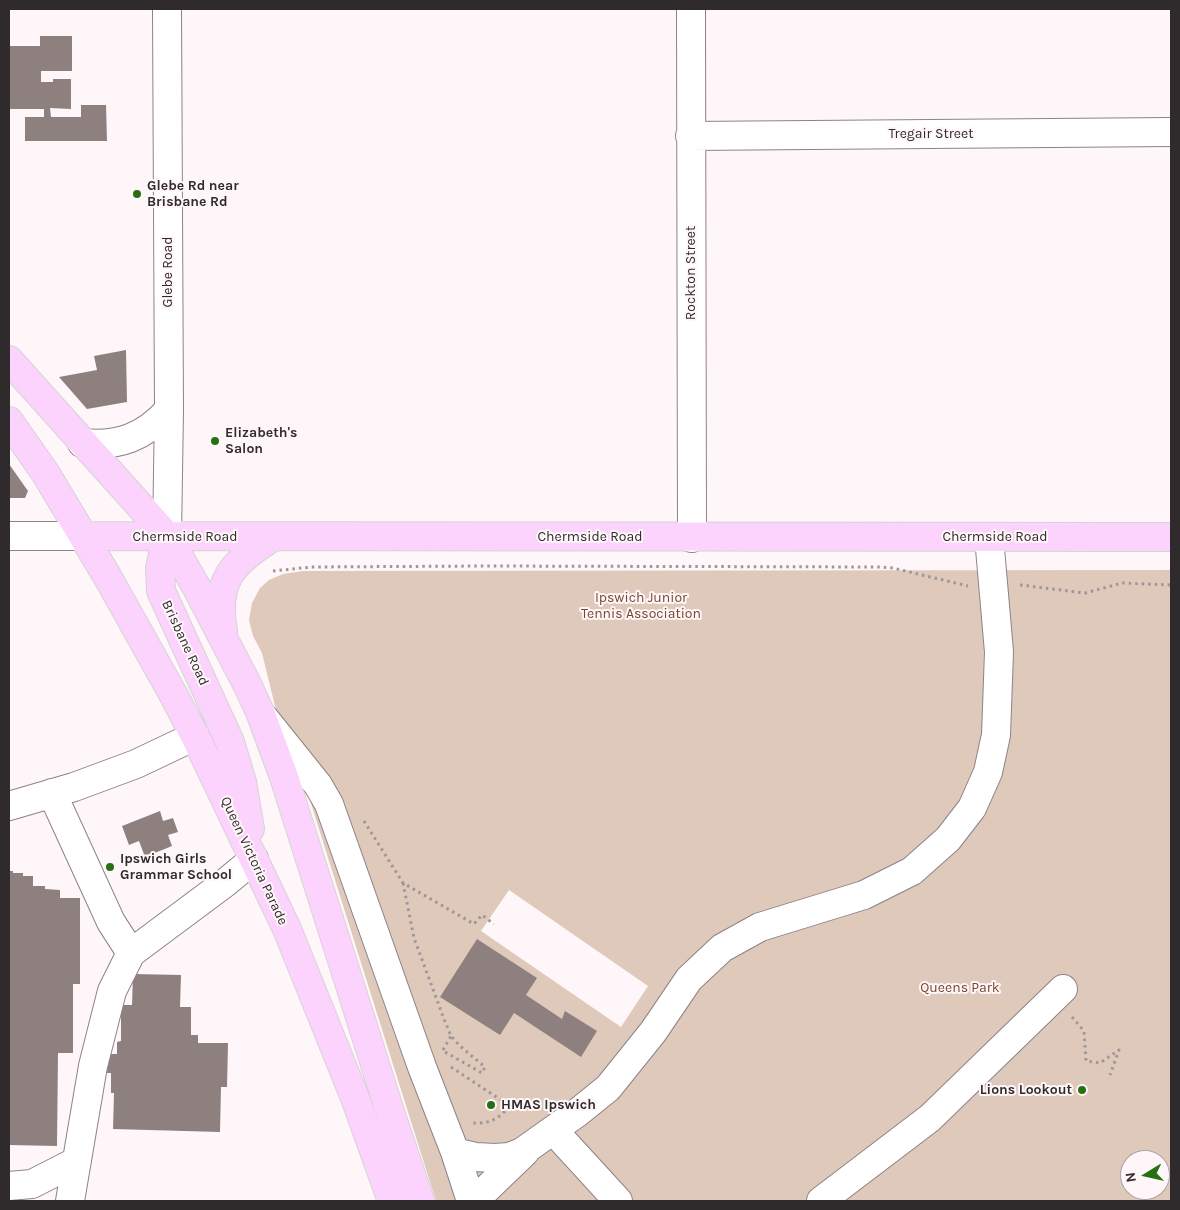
<!DOCTYPE html>
<style>
body{margin:0}
#map{position:relative;width:1180px;height:1210px;overflow:hidden;background:#fef6f9;font-family:Karla,sans-serif}
canvas{display:block}
.frame{position:absolute;inset:0;border:10px solid #2f2a2c;pointer-events:none}
.north{position:absolute;left:1120px;top:1150px;width:50px;height:50px;box-sizing:border-box;background:#fef6f9;border:1px solid #aba4a7;border-radius:50%;rotate:261deg;font-size:14px;font-weight:700;line-height:20px;text-align:center;color:#2f2a2c}
.north::after{content:'';display:block;margin:auto;width:18px;height:22px;background:#267012;clip-path:polygon(50% 0,100% 100%,50% 72%,0 100%)}
</style>
<div id="map">
<canvas width="1180" height="1210"></canvas>
<div class="frame"></div>
<div class="north">N</div>
</div>
<script>
const ctx = document.querySelector('canvas').getContext('2d');
ctx.lineJoin = 'round';
function fillPath(path, color) { ctx.fillStyle = color; ctx.fill(path, 'evenodd'); }
function stroke(path, color, width, dash) { ctx.strokeStyle = color; ctx.lineWidth = width; ctx.lineCap = dash ? 'butt' : 'round'; ctx.setLineDash(dash || []); ctx.stroke(path); }
function write(font, color, halo, rows, align = 'center') {
  ctx.font = font + ' Karla,sans-serif'; ctx.lineWidth = 4; ctx.setLineDash([]); ctx.textBaseline = 'middle'; ctx.strokeStyle = halo; ctx.fillStyle = color; for (const [text, x, y, turn = 0] of rows) {
    ctx.save(); ctx.translate(x, y); ctx.rotate((+turn || 0) * Math.PI / 180); ctx.textAlign = isNaN(turn) ? turn : align; if (halo) ctx.strokeText(text, 0, 0); ctx.fillText(text, 0, 0); ctx.restore();
  }
}
fillPath(new Path2D(`
 M1171,570v631h-735l-129,-410 -32,-85 -13,-53 -9,-17 -4,-16 3,-17 8,-15 9,-8 14,-6 20,-3zM509,890l139,96 -27,41 -140,-96zM1130,1160h30v30h-30z`), '#dfc9bb');
fillPath(new Path2D(`
 M40,36h32v35h-31v11h12v-3h18v30l-21,-1 1,9h30v-12h25l1,36h-82v-24h19v-8h-35v-63h31z
 M126,350l1,52 -40,7 -28,-32 38,-7 -3,-14z
 M9,464l19,27 -3,7h-16z
 M160,811l3,10 10,-3 5,14 -10,3 4,11 -27,11 -6,-16 -10,4 -7,-19z
 M9,871h4v2h10v3h10v10h12v3l15,1v8h20v86h-7v69h-15l-1,93 -48,-1z
 M477,939l60,39 -11,17 36,24 3,-8 32,20 -16,26 -67,-44 -14,22 -60,-38z
 M133,974l48,1 -1,32h11v28h7v8h30l-1,44h-6l-1,45 -107,-3 1,-36h-3v-20h-4l1,-19h9v-12l4,-1v-36h11z`), '#8e807f');
const minor = new Path2D(`
 M691,9l1,529
 M690,136l481,-4
 M82,443c37,4 62,-6 87,-33
 M9,536h74
 M167,536l2,-126 -2,-401
 M265,719l53,66 11,19 93,263 33,85 16,49
 M52,793l59,129 20,31
 M9,806l65,-19 62,-23 59,-28
 M553,1130l65,71
 M455,1152l21,5 19,1 14,-1 13,-5 55,-39 31,-25 45,-56 36,-53 33,-31 38,-21 104,-32 48,-24 36,-32 24,-31 16,-36 8,-37 3,-83 -10,-115
 M9,1186l23,-2 45,-23
 M70,1201l23,-135 19,-75 19,-38 94,-70 29,-24
 M474,1201l51,-49
 M821,1201l109,-83 133,-129`);
const major = new Path2D(`
 M9,360l158,176 30,52 50,96 13,28 24,65 108,341 28,83
 M9,421l37,53 61,102 66,118 22,42 92,193 68,169 37,103
 M83,536l1088,1
 M167,536l-7,32 1,23 69,151 12,40 8,47
 M223,631c-9,-51 10,-69 50,-94`);
stroke(minor, '#8e8286', 30);
stroke(major, '#d5d4d5', 30);
stroke(new Path2D(`
 M273,571l39,-4 172,-1 396,1 13,1 75,18
 M1020,585l65,8 37,-10 49,2
 M364,821l39,62 71,41 8,-9 12,9
 M403,883l11,55 30,81 7,17 9,10 25,21 -3,6 -37,-21
 M1072,1017l12,14 2,30 14,2 19,-13 -9,25
 M443,1050l8,-14
 M451,1067l59,39c-13,14 -20,18 -39,17`), '#9d9799', 3, [2.5, 4]);
stroke(minor, '#fff', 28);
stroke(major, '#fbd3fd', 28);
for (const [x, y, r, color] of [
 [137,194,5,"#267012"],
 [215,441,5,"#267012"],
 [110,867,5,"#267012"],
 [1082,1090,5,"#267012"],
 [491,1105,5,"#267012"]
]) { const dot = new Path2D(); dot.arc(x, y, r, 0, 2 * Math.PI); ctx.fillStyle = color; ctx.fill(dot); stroke(dot, '#fef6f9', 2); }
write('14px', '#2f2a2c', '#fef6f9', [
 ["Tregair Street",931,134],
 ["Glebe Road",168,272,-90],
 ["Rockton Street",691,273,-90],
 ["Chermside Road",185,537],
 ["Chermside Road",590,537],
 ["Chermside Road",995,537],
 ["Brisbane Road",185,643,65],
 ["Queen Victoria Parade",254,861,65]
]);
write('bold 14px', '#2f2a2c', '#fef6f9', [
 ["Glebe Rd near",147,186],
 ["Brisbane Rd",147,202],
 ["Elizabeth's",225,433],
 ["Salon",225,449],
 ["Ipswich Girls",120,859],
 ["Grammar School",120,875],
 ["Lions Lookout",1072,1090,"right"],
 ["HMAS Ipswich",501,1105]
], 'left');
write('14px', '#77492c', '#fef6f9', [
 ["Ipswich Junior",641,598],
 ["Tennis Association",641,614],
 ["Queens Park",960,988]
]);
</script>
